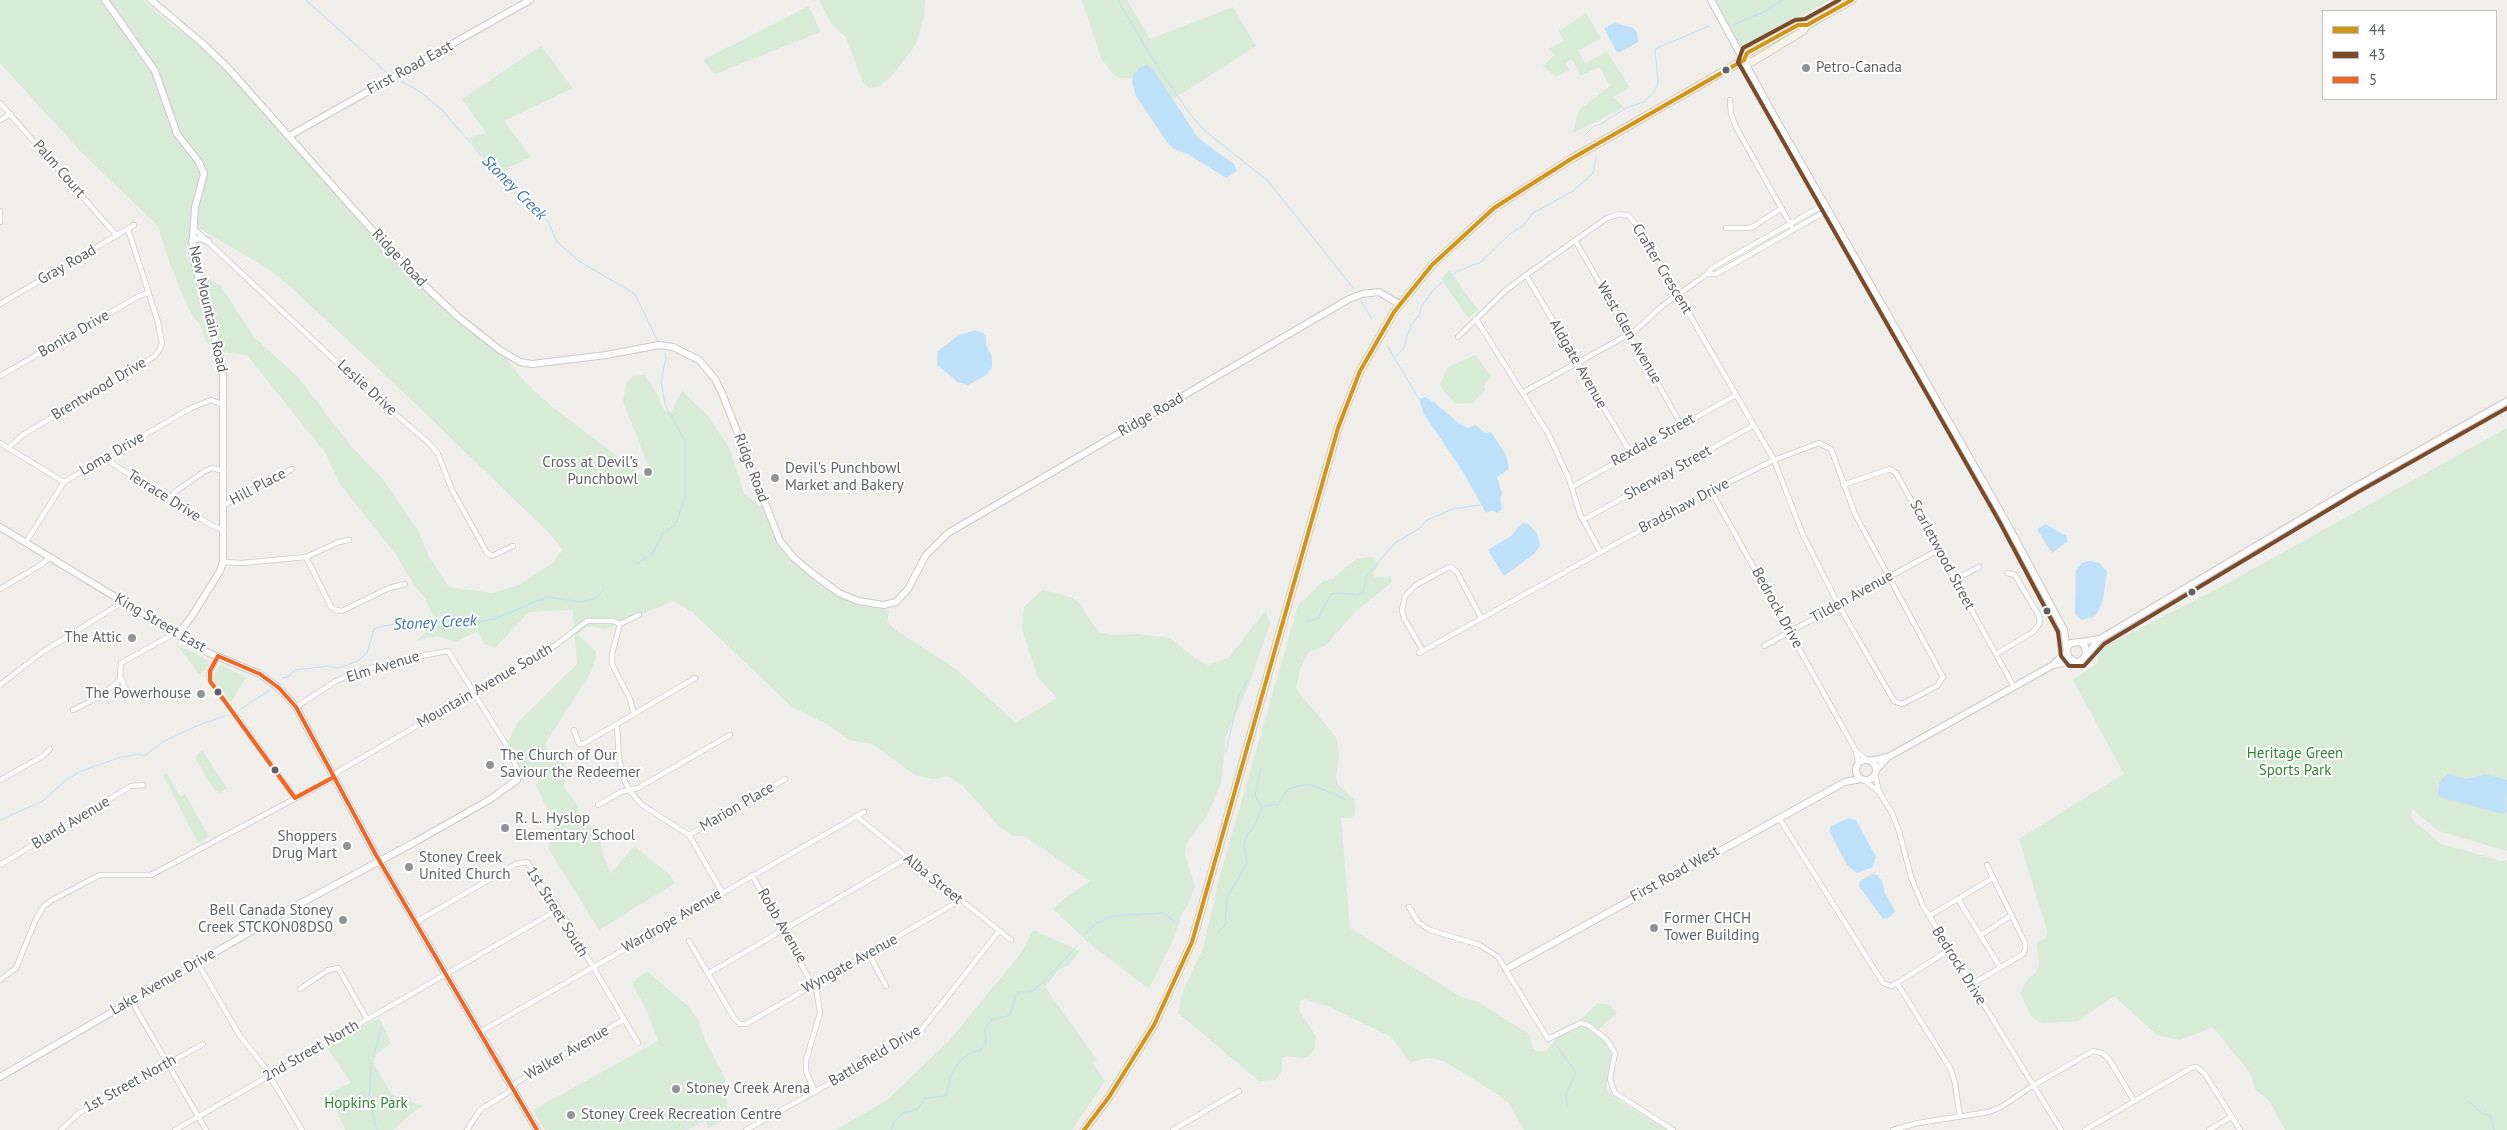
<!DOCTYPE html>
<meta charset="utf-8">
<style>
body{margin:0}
#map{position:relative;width:2507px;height:1130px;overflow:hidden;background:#efeeea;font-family:"PT Sans",sans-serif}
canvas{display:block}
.legend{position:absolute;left:2322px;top:10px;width:175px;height:90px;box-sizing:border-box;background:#fff;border:1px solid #bfc1c3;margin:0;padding:6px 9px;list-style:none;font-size:15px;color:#5f6368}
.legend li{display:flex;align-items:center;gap:10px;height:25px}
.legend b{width:25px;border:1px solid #bfc1c3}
</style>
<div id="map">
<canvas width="2507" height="1130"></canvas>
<ul class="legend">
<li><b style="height:6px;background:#d1951a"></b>44</li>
<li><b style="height:6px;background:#7a4b2a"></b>43</li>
<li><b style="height:6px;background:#f26522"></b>5</li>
</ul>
</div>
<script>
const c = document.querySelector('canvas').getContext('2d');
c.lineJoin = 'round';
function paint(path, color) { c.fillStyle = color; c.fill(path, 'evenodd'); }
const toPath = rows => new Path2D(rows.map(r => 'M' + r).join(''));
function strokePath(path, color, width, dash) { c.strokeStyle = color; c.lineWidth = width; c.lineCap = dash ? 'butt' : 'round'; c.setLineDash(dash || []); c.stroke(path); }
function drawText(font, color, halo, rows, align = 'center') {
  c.font = font + ' "PT Sans",sans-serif'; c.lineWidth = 4; c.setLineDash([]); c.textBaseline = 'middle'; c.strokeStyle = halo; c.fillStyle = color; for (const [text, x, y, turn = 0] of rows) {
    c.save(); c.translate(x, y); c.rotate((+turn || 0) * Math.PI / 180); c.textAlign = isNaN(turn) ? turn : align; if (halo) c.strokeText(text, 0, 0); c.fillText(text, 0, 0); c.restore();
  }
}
paint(toPath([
 [0,0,143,0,173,26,217,57,415,279,500,351,523,380,550,405,644,477,649,468,623,401,627,382,633,376,645,375,658,396,663,409,670,414,682,391,708,416,730,449,744,494,762,507,779,546,787,556,822,586,852,603,889,611,887,622,897,631,956,669,1016,723,1057,698,1038,678,1022,629,1024,607,1042,590,1071,597,1079,603,1098,632,1111,635,1137,634,1170,638,1196,659,1208,665,1229,658,1252,627,1266,611,1270,623,1249,685,1226,736,1221,784,1207,816,1186,843,1185,855,1195,887,1188,905,1182,913,1174,938,1149,989,1090,944,1053,909,1064,899,1090,881,1024,836,1013,836,1000,827,963,786,948,776,933,779,915,775,872,744,849,740,827,724,792,707,691,611,673,601,606,629,587,626,578,635,596,651,596,658,590,674,545,744,548,751,566,763,566,777,563,786,575,801,580,814,599,836,603,855,611,873,634,846,670,875,675,883,599,930,548,848,555,825,536,785,545,777,521,780,505,749,517,723,577,664,573,610,529,612,495,648,484,644,478,631,455,642,437,636,416,641,436,622,425,598,415,586,394,552,339,483,326,454,247,355,223,352,207,343,200,325,189,310,170,264,158,226,82,153,0,63],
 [200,229,267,268,292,288,420,408,551,535,563,550,551,564,519,585,492,593,449,587,429,557,419,532,382,478,351,446,297,376,254,337,220,285,210,280,186,257,186,249,194,232],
 [819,0,925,0,925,2,924,18,915,46,891,77,879,86,870,88,863,83,846,37,832,25],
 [1082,0,1127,0,1150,39,1233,7,1256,46,1173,99,1154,70,1140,67,1133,74,1133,78,1119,78,1113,74,1102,60],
 [1715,0,1830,0,1741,49],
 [809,6,820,32,715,74,703,60],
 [1586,13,1601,38,1578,51,1585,63,1607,52,1630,87,1613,97,1624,107,1573,133,1579,110,1610,86,1599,67,1581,76,1572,59,1566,63,1569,70,1556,77,1543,66,1554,55,1548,49,1564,41,1559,31],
 [541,46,573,88,504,121,531,157,497,173,468,138,486,133,462,99],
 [1449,270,1478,310,1468,318,1441,279],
 [1476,355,1491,377,1484,386,1485,390,1472,403,1456,404,1444,392,1440,384,1447,369,1452,365],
 [2507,428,2507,851,2439,831,2412,809,2411,818,2441,844,2502,861,2507,860,2507,1130,2285,1130,2270,1102,2255,1089,2251,1074,2213,1027,2180,1040,2157,1035,2114,996,2078,1021,2045,1023,2037,1021,2030,1015,2021,993,2025,982,2037,971,2039,963,2037,942,2046,938,2047,931,2019,839,2124,774,2073,680,2098,663,2097,650,2219,588],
 [1371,557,1379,564,1373,573,1375,578,1391,576,1392,582,1355,612,1325,646,1309,652,1300,668,1296,689,1336,737,1339,755,1336,778,1338,785,1354,799,1355,814,1352,818,1341,818,1350,928,1461,997,1478,1002,1529,1034,1533,1048,1537,1051,1546,1051,1554,1042,1561,1028,1581,1019,1598,1003,1610,1005,1617,1013,1599,1029,1612,1055,1607,1079,1607,1090,1619,1101,1668,1130,1524,1130,1508,1102,1478,1082,1444,1061,1428,1058,1410,1062,1391,1037,1332,1008,1305,999,1300,1001,1299,1011,1316,1036,1315,1048,1310,1055,1303,1058,1287,1056,1282,1058,1282,1071,1275,1080,1259,1081,1178,1013,1183,991,1203,948,1219,879,1298,605,1322,582,1332,579,1356,559],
 [176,644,209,661,206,669,199,674],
 [220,665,246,677,231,702,213,677],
 [202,750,227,788,219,794,208,781,195,757],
 [167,773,180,797,185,794,209,837,198,843,163,775],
 [1033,930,1080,951,1069,965,1059,969,1045,987,1097,1060,1093,1063,1105,1081,1072,1130,835,1130,886,1101,948,1042,1022,952],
 [647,971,689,1007,698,1019,705,1040,725,1078,728,1117,709,1128,706,1121,686,1130,545,1130,533,1110,658,1041,646,1009,633,986,633,982],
 [379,1018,391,1043,371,1059,392,1095,424,1106,417,1109,393,1130,345,1130,329,1093,351,1083,326,1046]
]), '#d8ebd6');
paint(toPath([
 [1615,23,1633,28,1637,32,1638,42,1620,52,1616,51,1604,28],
 [1147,65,1154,70,1198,138,1234,164,1237,171,1226,178,1188,154,1174,149,1167,142,1136,96,1132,83,1133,74,1140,67],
 [975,330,983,333,986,337,986,345,992,357,992,367,986,375,968,385,958,382,937,365,938,351,959,335],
 [1425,397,1435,403,1461,425,1468,428,1476,425,1485,433,1491,432,1506,455,1509,469,1497,477,1502,493,1500,499,1502,509,1497,513,1492,510,1486,513,1463,472,1424,414,1419,399],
 [1522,523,1529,524,1537,534,1540,546,1534,554,1504,576,1488,550,1511,536],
 [2046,524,2066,536,2068,541,2052,553,2037,529],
 [2090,561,2100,563,2107,572,2103,600,2097,613,2094,617,2082,620,2075,614,2076,570,2082,563],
 [2448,774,2467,779,2485,774,2507,780,2506,812,2503,814,2440,797,2438,792,2439,784,2442,779],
 [1849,818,1856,820,1876,857,1872,867,1857,873,1847,865,1829,831,1831,826],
 [1872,874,1877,875,1882,881,1885,893,1895,911,1890,917,1883,919,1881,916,1859,886,1860,881]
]), '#bfe0f9');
strokePath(toPath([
 [306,0,387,73],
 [1118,0,1147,50,1189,113,1204,130,1268,181,1354,289],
 [1733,25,1764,12,1782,0],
 [399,80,419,91,442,110,500,177,548,221,557,242,579,261,635,294,658,342],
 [1584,136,1594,126,1601,124,1626,108,1644,102,1654,92,1658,83,1655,49,1709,26],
 [1361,301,1372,319],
 [1388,347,1419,399],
 [1394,360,1404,347,1411,325,1420,314,1421,307,1434,289,1456,272,1481,262,1511,233,1523,226,1533,213,1573,191,1593,173,1596,158],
 [636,564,653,553,663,533,675,525,685,497,685,441,665,405,661,381,666,358,665,353],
 [1306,622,1318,618,1331,594,1339,593,1357,595,1363,593,1366,576,1395,543,1420,528,1427,520,1453,509,1480,505],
 [282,678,288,677,295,670,328,666,338,668,358,661,367,653,374,629,383,626,398,624,445,627,467,625,494,619,547,597,582,602,595,598,604,589],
 [239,710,270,690],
 [1226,752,1239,696,1247,680],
 [1262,807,1278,804,1288,789,1302,785,1313,785,1347,800],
 [0,820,43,801,67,779,84,770,121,757,140,754,144,756,164,741,199,725,228,715],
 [1218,932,1225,926,1227,898,1247,863,1244,847,1246,837,1253,828,1262,807,1255,796,1261,768],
 [1084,935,1097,923,1113,916,1163,913,1175,922],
 [1557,1046,1576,1073,1566,1094,1567,1107],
 [2468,1101,2482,1113,2491,1116,2494,1130],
 [377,1130,369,1099,371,1067,381,1028],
 [891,1130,893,1124,901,1114,917,1109,926,1098,946,1096,951,1075,959,1062,971,1052,979,1051,986,1043,985,1029,992,1020,1010,1015,1016,995,1020,992,1031,992,1039,986,1077,946]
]), '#bfe0f9', 1);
const street = toPath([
 [1730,100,1731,114,1736,127,1793,229],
 [0,103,117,236],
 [0,120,11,114],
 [0,211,0,222],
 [193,228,358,382,430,444,438,454,452,490,487,553,492,556,513,546],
 [1726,228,1751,228,1782,208],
 [1576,242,1681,424],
 [1707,274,1716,274,1828,210],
 [1526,275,1630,452],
 [0,304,134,225],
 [1476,319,1549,435,1569,479,1580,514,1600,551],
 [0,376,139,296,148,293],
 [1524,392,1635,331,1662,306,1707,274,1712,268,1825,204],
 [0,443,64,482],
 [8,448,24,434,124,375,155,356,160,349,162,343,158,322,128,229],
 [105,459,191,513,215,527,224,530],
 [1843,485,1890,469,1896,473,2014,687],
 [1572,487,1736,395],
 [1711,491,1856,751,1867,760],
 [168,499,176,491,205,471,212,468,224,471],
 [224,505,292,469],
 [1583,520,1754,425],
 [26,542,64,482,191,408,211,400,224,405],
 [306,557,339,542,349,540],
 [223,562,242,563,306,557,331,607,336,610,342,611,389,588,405,584],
 [1956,579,1979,567],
 [0,589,42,564,50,557],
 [620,624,612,654,612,664,630,699,634,714],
 [1764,646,1940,549],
 [1423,651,1404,618,1402,610,1405,596,1416,585,1449,567,1452,568,1457,572,1481,618],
 [1419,653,1711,491,1774,460,1819,443,1831,449,1855,514,1943,677,1937,686,1902,704,1894,701,1838,604,1803,535,1774,460,1641,231,1629,216,1620,214,1607,218,1526,275,1505,291,1458,337],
 [1996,654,2033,632,2040,623,2039,616,2015,575,2007,573],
 [218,656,210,671,209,677,223,699],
 [0,685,41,653,123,602],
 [129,695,120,677,121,663,175,633],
 [296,707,336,681,354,673,399,660,448,651,510,751,518,772,517,780],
 [73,710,99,697,119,681,120,677],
 [236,715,295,798],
 [617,726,619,759,625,782,630,791,642,805,689,835,722,892],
 [574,730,579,744,583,744,695,678],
 [1856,751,1858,763],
 [1875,773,1879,792,1892,813,1899,831,1911,877,1923,906,2061,1130],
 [0,780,43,756,50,749],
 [1864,780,1879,792],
 [598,805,621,792,638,788,730,735],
 [856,816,1011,940],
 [1779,818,1883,983,1891,986,1897,983,1949,950],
 [689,835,785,779],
 [0,865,131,786,143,785],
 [752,875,817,993,820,1013,806,1060,806,1071,815,1092],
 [1958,899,2000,967],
 [1409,907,1418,922,1430,930,1480,945,1498,957,1548,1039,1581,1023,1588,1025,1606,1039,1615,1053,1610,1079,1615,1093,1673,1130],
 [1929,916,1993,878],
 [416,922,516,864,527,862,559,909,638,1043],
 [1981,935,2012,915],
 [689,941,734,1018,740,1024,746,1024,959,901],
 [869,954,886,986],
 [197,962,240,1036,263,1065,302,1130],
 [709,973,907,858],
 [0,980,16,968,36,919,44,906,52,900,100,875,151,875,328,781,339,771,553,647,587,621,613,621,620,624,639,615],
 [1897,983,1950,1068,1955,1083,1960,1117],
 [1971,985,2023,954,2025,950,2025,943,1987,865],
 [300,989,328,970,338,968,367,1019],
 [131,1000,206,1130],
 [480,1032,864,812],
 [61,1130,79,1113,203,1044],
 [175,1130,559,909],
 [467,1130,480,1110,507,1093,517,1082,623,1020],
 [746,1130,918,1034,999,931],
 [1173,1130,1239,1091],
 [1893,1130,1918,1123,1989,1112,2001,1107,2034,1085,2093,1051,2102,1053,2109,1059,2134,1101],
 [2085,1130,2191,1068,2197,1067,2205,1074,2240,1130],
 [2209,1130,2231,1117]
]);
const secondary = toPath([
 [105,0,155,71,177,134,199,162,204,174,195,207,192,253,223,368,223,562,220,571,192,616,182,629,175,633],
 [151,0,202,43,228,68,405,267,458,317,500,350,520,362,532,364,606,355,659,345,673,347,699,360,715,379,722,393,780,541,794,558,813,574,839,593,858,601,884,605,896,602,908,589,926,555,948,533,1349,299,1362,294,1379,292,1399,304],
 [1711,0,1769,107,2004,518,2064,630,2068,657,2075,662,2081,661,2100,639],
 [289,136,530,0],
 [192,241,200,238,208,241],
 [0,527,183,638,209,653,260,674,279,688,296,707,376,855,537,1130],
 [2080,642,2100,639,2355,487,2507,401],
 [2067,648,2071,643,2080,642,2085,646,2086,655],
 [2053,665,2072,661],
 '1856 770a10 10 0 1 1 20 0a10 10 0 1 1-20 0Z',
 [1870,761,1888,757,2053,665,2067,651],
 [1876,770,1888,757],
 [1506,969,1845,782,1861,779],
 [0,1077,290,909,415,842,489,800,517,780]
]);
const primary = toPath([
 [1744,60,1747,53,1798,25,1807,25],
 [1084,1130,1109,1097,1154,1025,1192,942,1338,428,1360,371,1394,312,1432,265,1494,208,1571,159,1738,63,1744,60,1752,62,1803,31,1807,25,1852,0]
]);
strokePath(street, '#cbcccc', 6);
strokePath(secondary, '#cacacb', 8);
strokePath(primary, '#d7ceb8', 9);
strokePath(street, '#fdfcfc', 4.5);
strokePath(secondary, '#fdfcfc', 6);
strokePath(primary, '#f4f2e9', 7);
strokePath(toPath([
 [1084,1130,1109,1097,1154,1025,1192,942,1338,428,1360,371,1394,312,1432,265,1494,208,1571,159,1744,60,1747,53,1798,25,1807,25,1852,0]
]), '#d1951a', 4);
strokePath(toPath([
 [1839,0,1805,19,1795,20,1743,48,1738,62,1999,521,2058,632,2061,656,2069,666,2084,666,2104,644,2358,492,2507,408]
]), '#7a4b2a', 4);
strokePath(toPath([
 [218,656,260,674,279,688,296,707,334,777,295,798,210,681,210,671,218,656],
 [334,777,376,855,537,1130]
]), '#f26522', 4);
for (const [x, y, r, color] of [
 [1806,68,5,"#919496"],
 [1726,70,4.5,"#5f6368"],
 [648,472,5,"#919496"],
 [775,478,5,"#919496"],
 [2192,592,4.5,"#5f6368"],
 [2047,611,4.5,"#5f6368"],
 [132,638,5,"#919496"],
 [218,692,4.5,"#5f6368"],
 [201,694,5,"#919496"],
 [490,765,5,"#919496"],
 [275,770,4.5,"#5f6368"],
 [505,828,5,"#919496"],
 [347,846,5,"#919496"],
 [409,867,5,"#919496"],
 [343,920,5,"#919496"],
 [1654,928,5,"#919496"],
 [676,1089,5,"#919496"],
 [571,1115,5,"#919496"]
]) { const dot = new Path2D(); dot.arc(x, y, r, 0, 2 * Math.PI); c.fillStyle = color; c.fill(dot); strokePath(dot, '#fff', 2); }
drawText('15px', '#5f6368', '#fff', [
 ["First Road East",410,68,-29],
 ["Palm Court",59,169,49],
 ["Ridge Road",399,258,47],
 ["Gray Road",67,265,-30],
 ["Crafter Crescent",1662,269,59],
 ["New Mountain Road",208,309,77],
 ["West Glen Avenue",1629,333,60],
 ["Bonita Drive",74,334,-30],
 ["Aldgate Avenue",1578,364,60],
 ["Leslie Drive",367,388,42],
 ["Brentwood Drive",99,389,-31],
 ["Ridge Road",1151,415,-30],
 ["Rexdale Street",1653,440,-29],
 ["Loma Drive",112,454,-30],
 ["Ridge Road",751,468,69],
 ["Sherway Street",1668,473,-29],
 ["Hill Place",258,487,-28],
 ["Terrace Drive",164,496,32],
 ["Bradshaw Drive",1684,506,-28],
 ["Scarletwood Street",1942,555,62],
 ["Tilden Avenue",1852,597,-29],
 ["Bedrock Drive",1777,608,61],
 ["King Street East",160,623,30],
 ["Elm Avenue",383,667,-17],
 ["Mountain Avenue South",485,686,-30],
 ["Marion Place",737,807,-30],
 ["Bland Avenue",71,823,-31],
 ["First Road West",1675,874,-29],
 ["Alba Street",933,879,39],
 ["1st Street South",557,912,58],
 ["Wardrope Avenue",672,921,-30],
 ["Robb Avenue",782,926,60],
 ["Wyngate Avenue",850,964,-29],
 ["Bedrock Drive",1959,966,58],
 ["Lake Avenue Drive",163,982,-30],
 ["2nd Street North",311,1051,-30],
 ["Walker Avenue",567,1053,-30],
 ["Battlefield Drive",875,1056,-31],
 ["1st Street North",130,1084,-29]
]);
drawText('15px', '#5f6368', '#fff', [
 ["Petro-Canada",1816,68],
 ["Cross at Devil’s",638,463,"right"],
 ["Punchbowl",638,480,"right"],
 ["Devil's Punchbowl",785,469],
 ["Market and Bakery",785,486],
 ["The Attic",122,638,"right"],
 ["The Powerhouse",191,694,"right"],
 ["The Church of Our",500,756],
 ["Saviour the Redeemer",500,773],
 ["R. L. Hyslop",515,819],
 ["Elementary School",515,836],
 ["Shoppers",337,837,"right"],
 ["Drug Mart",337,854,"right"],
 ["Stoney Creek",419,858],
 ["United Church",419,875],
 ["Bell Canada Stoney",333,911,"right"],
 ["Creek STCKON08DS0",333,928,"right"],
 ["Former CHCH",1664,919],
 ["Tower Building",1664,936],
 ["Stoney Creek Arena",686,1089],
 ["Stoney Creek Recreation Centre",581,1115]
], 'left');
drawText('15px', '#348238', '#fff', [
 ["Heritage Green",2295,754],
 ["Sports Park",2295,771],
 ["Hopkins Park",366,1104]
]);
drawText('italic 16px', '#4174aa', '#fff', [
 ["Stoney Creek",514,188,45],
 ["Stoney Creek",435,623,-3]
]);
</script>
